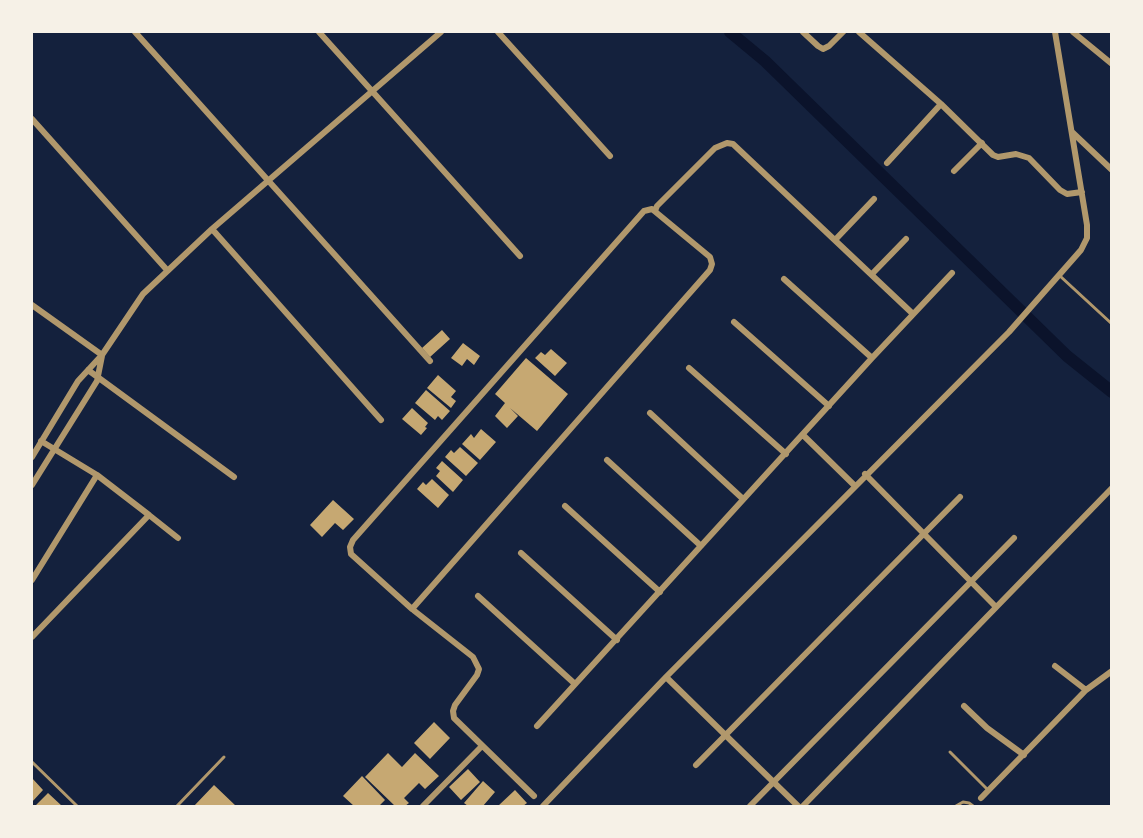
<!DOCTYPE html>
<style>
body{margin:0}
#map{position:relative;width:1143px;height:838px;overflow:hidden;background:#14213d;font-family:"Titillium Web",sans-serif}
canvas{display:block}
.frame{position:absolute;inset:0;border:33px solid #f6f1e7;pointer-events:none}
</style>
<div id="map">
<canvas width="1143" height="838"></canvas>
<div class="frame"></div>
</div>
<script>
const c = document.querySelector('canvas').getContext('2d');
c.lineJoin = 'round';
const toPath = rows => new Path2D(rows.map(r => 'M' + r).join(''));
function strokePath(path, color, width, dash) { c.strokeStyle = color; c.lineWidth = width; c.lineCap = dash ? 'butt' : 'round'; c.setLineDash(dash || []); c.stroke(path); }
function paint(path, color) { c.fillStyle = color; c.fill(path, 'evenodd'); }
strokePath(toPath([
 [730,32,765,61,1067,356,1112,392]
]), '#0b132b', 12);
paint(toPath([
 [442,330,450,339,430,357,422,348],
 [463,343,480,356,474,365,467,359,462,366,451,358],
 [551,349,567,363,555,376,535,358,541,352,545,355],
 [526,358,568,394,537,431,510,408,518,416,507,428,495,416,505,403,495,394],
 [438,375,456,391,451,397,456,401,451,408,427,388],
 [426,390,450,411,442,420,438,416,435,420,415,403],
 [412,408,428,423,425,427,427,428,421,435,402,419],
 [481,429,496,442,480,460,462,444,471,434,474,438],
 [460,447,478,463,466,476,445,457,451,450,454,453],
 [442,461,463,480,453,492,436,476,440,471,436,468],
 [432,479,449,495,438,508,417,489,423,482,426,485],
 [333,500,354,519,343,530,335,523,322,537,310,525],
 [434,722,450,738,430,759,414,743],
 [388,753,402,767,415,753,439,776,425,789,419,783,404,798,409,803,405,806,395,806,365,777],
 [468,769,480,782,461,800,449,787],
 [362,776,385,800,379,806,354,806,343,796],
 [32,778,43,790,32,802],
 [483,781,495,792,483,806,468,806,464,803],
 [214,785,236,806,194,806],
 [515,790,527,803,523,806,498,806],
 [48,793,62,806,35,806]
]), '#c6a872');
strokePath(toPath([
 [1060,276,1112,324],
 [950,752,989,791],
 [32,762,77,806],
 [177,806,224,757],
 [956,806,963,802,969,803,973,806]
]), '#b1986c', 3);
strokePath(toPath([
 [135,32,430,361],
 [319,32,520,256],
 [498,32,610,156],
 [803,32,818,46,823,49,829,46,843,32],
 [859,32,941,104,993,155,998,157,1016,154,1029,158,1060,190,1067,194,1082,192],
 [1073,32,1112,64],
 [32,119,167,270],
 [1072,132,1112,170],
 [887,163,941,104],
 [954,171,982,143],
 [655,211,657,206,715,148,727,143,733,144,913,314],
 [212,229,381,420],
 [835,240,874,199],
 [872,274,906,239],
 [784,279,872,358],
 [32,305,102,355],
 [734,322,829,406],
 [689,368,786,454],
 [88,370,234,477],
 [650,413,743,499],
 [803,435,855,486],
 [32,457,78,381,102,355,143,294,212,229,441,32],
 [607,460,701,546],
 [865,474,996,607],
 [32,485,97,381,102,356],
 [565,506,660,592],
 [149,515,178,538],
 [521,553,617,640],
 [32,580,97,475,41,441],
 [478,596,575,684],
 [412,609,710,270,712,264,710,257,652,209,644,211,353,540,350,547,351,554,412,609,473,657,479,669,477,675,455,705,453,711,454,718,534,796],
 [32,637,149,515,97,475],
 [1055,666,1086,690],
 [666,677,798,806],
 [964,706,987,728,1024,755],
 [537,726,872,358,952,273],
 [696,765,960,497],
 [981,798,1086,690,1112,671],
 [423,806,482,746],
 [543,806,666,677,1009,332,1081,250,1087,238,1087,225,1055,32],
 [750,806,1014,538],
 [803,806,1112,488]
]), '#b1986c', 6);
</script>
